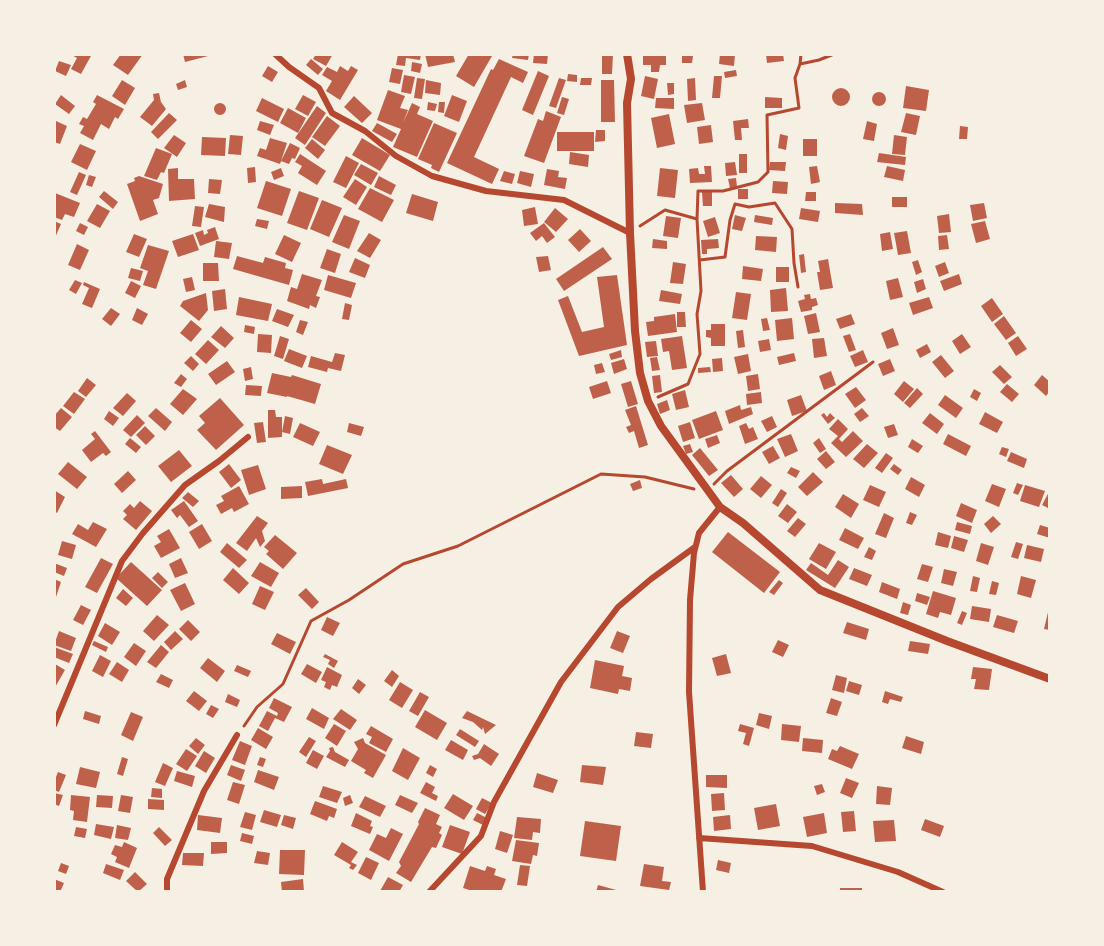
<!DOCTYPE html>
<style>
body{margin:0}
#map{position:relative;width:1104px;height:946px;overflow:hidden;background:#f6efe4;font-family:Inter,sans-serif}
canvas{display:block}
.frame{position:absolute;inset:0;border:56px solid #f6efe4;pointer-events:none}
</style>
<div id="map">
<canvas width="1104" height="946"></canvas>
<div class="frame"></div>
</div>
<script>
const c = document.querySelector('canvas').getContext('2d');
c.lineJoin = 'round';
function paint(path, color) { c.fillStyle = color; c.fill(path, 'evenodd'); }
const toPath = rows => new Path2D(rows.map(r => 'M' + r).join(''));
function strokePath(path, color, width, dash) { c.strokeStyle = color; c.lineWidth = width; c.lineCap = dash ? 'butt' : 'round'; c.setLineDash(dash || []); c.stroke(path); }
paint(toPath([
 [70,54,92,54,81,74,71,69,77,58],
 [121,54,143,54,128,75,113,65],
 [183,54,211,54,212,55,185,62],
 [316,54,333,54,326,66,313,59],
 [398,54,421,54,420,60,406,58,405,66,396,65],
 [425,54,453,54,455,62,428,67],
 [469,54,488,54,492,56,474,87,456,76],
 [513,54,529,54,528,60,512,58],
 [534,54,548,54,547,64,533,63],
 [602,54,613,54,612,74,602,74],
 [643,54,666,54,666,65,660,65,659,72,651,72,651,65,643,65],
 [720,54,735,54,734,66,719,64],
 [766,54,783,54,784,61,767,63],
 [682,56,693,56,692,63,682,63],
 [311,59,323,69,318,75,306,65],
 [499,59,528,72,523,83,511,77,474,157,499,169,492,184,447,163,491,69,493,70],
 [59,61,71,65,66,76,55,71],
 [412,62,422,64,420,73,411,71],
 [268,66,278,72,272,82,262,76],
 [340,66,348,71,351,66,358,70,340,100,326,91,332,81,322,75,327,67,337,72],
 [392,68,403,70,400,84,389,82],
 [736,70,737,76,725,78,724,72],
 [538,71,549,76,533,115,522,110],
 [568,74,577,75,577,82,567,81],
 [404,75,415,77,411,94,401,92],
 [645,76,658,79,654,99,641,96],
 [714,76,722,76,720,98,712,98],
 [417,78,425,79,422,99,414,98],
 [559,78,566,80,556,108,549,106],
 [581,78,592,78,591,85,580,85],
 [695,78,696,100,688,101,687,79],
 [122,80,135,88,125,105,112,96],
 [185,80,187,87,178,90,176,84],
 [426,80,441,83,440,95,425,93],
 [601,80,614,80,615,122,601,122],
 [667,83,674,83,674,94,668,95],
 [906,86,929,90,926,111,903,108],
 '832 97a9 9 0 1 1 18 0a9 9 0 1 1-18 0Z',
 [388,90,405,96,400,108,408,110,403,123,412,103,420,107,417,114,433,121,417,157,393,147,401,129,377,120],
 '872 99a7 7 0 1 1 14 0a7 7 0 1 1-14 0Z',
 [159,93,161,102,166,109,152,126,140,117,154,100,153,94],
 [61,95,75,106,69,114,55,104],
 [97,95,124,109,118,119,115,117,109,129,101,124,93,140,80,133,84,126,79,124,83,117,87,119,96,104,93,102],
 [303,95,316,102,308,116,295,109],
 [452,95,467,101,459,122,444,116],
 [354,96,372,113,362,123,344,107],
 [562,97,569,99,564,115,557,113],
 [765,97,782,98,782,108,765,108],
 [262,98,284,109,278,122,256,111],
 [656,98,674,98,674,109,655,108],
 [428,102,437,104,435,111,427,110],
 [439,102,445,102,444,113,438,112],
 '214 109a6 6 0 1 1 12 0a6 6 0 1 1-12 0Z',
 [702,103,705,120,687,123,684,105],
 [317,106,326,113,305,145,295,138],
 [288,108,306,118,298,133,280,123],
 [546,111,561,117,544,163,524,156,538,119,543,121],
 [169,113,177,120,158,139,151,132],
 [906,113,920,116,916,135,901,132],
 [669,114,675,144,657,148,651,118],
 [327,116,340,126,325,146,312,137],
 [748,119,749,128,741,128,742,140,735,140,733,121],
 [56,121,67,126,60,144,54,142,54,127],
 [260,121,274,125,270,135,257,130],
 [867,121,877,124,874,141,863,139],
 [377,123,397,134,392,142,372,131],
 [434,123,457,133,439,172,431,168,432,165,418,159],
 [711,125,713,142,699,144,697,127],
 [960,126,968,127,967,139,959,139],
 [596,130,605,130,605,141,595,142],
 [557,132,594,132,594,151,557,151],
 [780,134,788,136,786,150,778,148],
 [174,135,186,143,177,157,164,148],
 [230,135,243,136,241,155,228,154],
 [894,135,907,137,905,155,892,154],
 [202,137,226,138,225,156,201,155],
 [270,138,287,143,280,164,257,156,260,148,266,150],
 [362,138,390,155,380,171,352,155],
 [312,139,325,150,318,159,305,148],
 [803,139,817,139,817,156,803,156],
 [290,143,300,148,295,159,292,158,289,164,281,161],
 [80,144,96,151,87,170,71,162],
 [156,148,172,154,164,173,161,172,157,180,144,176],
 [570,152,589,155,588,167,569,164],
 [879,153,906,157,905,165,877,162],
 [300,154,326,171,317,185,298,173,302,166,295,162],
 [739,154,747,154,747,173,739,173],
 [346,156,359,163,346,188,333,182],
 [735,162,737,175,726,176,725,163],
 [770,162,786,162,785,171,769,170],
 [361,164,378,173,371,185,354,175],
 [704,166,711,166,712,182,690,183,689,169,698,168,699,174,705,174],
 [817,166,820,182,811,184,809,167],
 [887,166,905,170,903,181,884,177],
 [255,167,256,182,248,183,247,168],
 [178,168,178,179,194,179,195,199,169,201,168,169],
 [281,168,284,176,274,180,271,172],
 [660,168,678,170,675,198,657,196],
 [547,169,559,171,558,177,567,178,565,189,544,185],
 [504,171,515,174,512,184,500,181],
 [520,171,534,174,531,187,517,183],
 [79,172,86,175,77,195,70,192],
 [89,175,96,177,92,187,86,185],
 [139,176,163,184,159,198,153,200,158,214,140,221,127,184,135,181,134,178],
 [379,176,396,185,391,195,374,187],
 [736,178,737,187,730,188,728,179],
 [209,179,222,180,220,194,208,193],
 [355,179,367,187,356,205,343,197],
 [266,181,291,189,282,216,257,208],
 [773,181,788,182,787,194,772,193],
 [370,188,394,200,382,222,358,209],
 [738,189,748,189,748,199,738,199],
 [104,191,118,202,113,209,99,197],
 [299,191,319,198,307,230,287,223],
 [702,192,712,192,712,206,703,206],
 [806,192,816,192,816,201,805,201],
 [55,193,80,203,74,217,65,214,62,220,54,217],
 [412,194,438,202,433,221,406,213],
 [892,197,907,197,907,207,892,207],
 [322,200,342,208,329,237,310,229],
 [835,203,862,204,863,215,835,213],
 [984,203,987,218,973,221,970,205],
 [97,204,110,211,100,228,87,221],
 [209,204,225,207,224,222,205,217],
 [195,206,204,207,201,227,192,226],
 [535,207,538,224,524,226,522,210],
 [555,208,568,219,556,232,544,222],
 [801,208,820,211,818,222,799,219],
 [949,214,951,232,939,233,937,216],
 [344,215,360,221,349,249,332,242],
 [735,215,746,218,742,231,732,229],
 [755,215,773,218,772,225,754,222],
 [666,216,681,218,678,238,663,236],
 [715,217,720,233,708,237,703,221],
 [257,219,269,221,267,229,255,226],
 [54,221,61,224,54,240],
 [985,221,990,239,976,243,971,224],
 [80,223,88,227,84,235,76,231],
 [544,223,555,237,547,243,542,236,536,241,530,233],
 [215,227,219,239,200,246,195,233,203,230,204,235,208,233,207,230],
 [580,229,591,241,579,252,568,240],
 [907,231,911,253,898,255,894,233],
 [890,232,893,249,882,251,880,234],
 [369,233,381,240,370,258,357,251],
 [134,234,147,239,139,257,126,252],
 [193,234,199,250,178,257,172,241],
 [284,235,301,243,292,262,275,254],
 [947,235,949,249,939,250,938,236],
 [756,236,777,237,776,252,755,250],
 [653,239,667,241,667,249,652,248],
 [718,239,719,248,707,249,707,254,702,254,701,240],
 [216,241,232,243,229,259,214,257],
 [77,244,89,250,80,270,68,265],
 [148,245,169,251,156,289,143,285,148,271,140,268],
 [603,247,612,259,564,291,556,279],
 [327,249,341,254,335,273,320,268],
 [804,254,806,272,801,273,799,255],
 [237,256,263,263,265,257,286,263,285,268,293,270,289,285,233,269],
 [548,256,551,270,539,272,536,257],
 [355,258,370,265,365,278,349,272],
 [828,259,833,288,820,290,817,272,820,272,818,261],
 [918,260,922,272,916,275,912,262],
 [673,262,686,264,683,284,670,283],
 [945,262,949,273,939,277,935,266],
 [203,263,218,263,219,281,203,281],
 [743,266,763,269,761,281,742,279],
 [776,267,789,267,789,282,776,282],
 [131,268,143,271,140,281,128,278],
 [302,274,322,280,316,296,320,297,316,308,310,305,309,309,287,301,291,287,297,289],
 [959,274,962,284,944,291,940,281],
 [328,275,356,283,351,298,324,290],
 [617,275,627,345,579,356,558,300,568,296,582,332,604,327,597,277],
 [192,277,195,290,186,292,183,279],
 [898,278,903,297,890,300,886,281],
 [923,279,926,289,917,293,914,282],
 [75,280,82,283,76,294,69,290],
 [131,281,141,286,135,298,125,293],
 [84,282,100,289,92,308,82,304,89,288,83,285],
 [786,288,788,311,771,312,770,290],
 [225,289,227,309,214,311,212,291],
 [661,290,682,294,680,304,659,301],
 [736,292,751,294,747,320,732,318],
 [206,293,208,310,199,321,180,306,183,301],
 [810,294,811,299,816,298,818,305,812,307,812,310,801,312,798,301,805,299,804,295],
 [239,297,272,304,268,321,236,315],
 [929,297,933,308,913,315,909,303],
 [992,298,1003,314,992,322,981,306],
 [345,303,352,305,349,320,342,319],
 [111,308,120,314,111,326,102,319],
 [137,308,148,314,142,325,132,320],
 [277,309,294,315,288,327,272,321],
 [677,312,685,312,686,327,677,327],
 [816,313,820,332,808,334,804,316],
 [675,314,677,332,648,336,646,322,654,321,654,317],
 [851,314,855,324,840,329,836,319],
 [1004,316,1016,333,1006,340,994,324],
 [767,318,770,330,763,331,761,319],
 [792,318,794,339,777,341,775,320],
 [191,320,202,329,191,342,180,333],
 [300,320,308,322,303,335,296,332],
 [711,324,725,324,725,346,711,346,711,338,706,337,706,330,711,330],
 [245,325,255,327,254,334,244,332],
 [221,326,234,338,225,348,211,337],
 [893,328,899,345,887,349,881,333],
 [743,330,745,347,738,348,736,331],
 [258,334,272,335,271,353,257,352],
 [850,334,856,350,849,352,843,336],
 [962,334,971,347,960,354,952,341],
 [280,336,289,339,283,359,274,356],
 [682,336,687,368,672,370,669,351,663,352,661,339],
 [1018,336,1027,349,1016,356,1008,343],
 [824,338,827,356,814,358,812,339],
 [769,339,771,350,760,352,758,341],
 [208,340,219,350,206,364,195,354],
 [656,341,658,356,647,357,645,342],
 [927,344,931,352,920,358,916,350],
 [289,349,307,356,302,368,284,361],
 [621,350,622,357,611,360,609,354],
 [863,350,868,362,855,367,850,356],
 [335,353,345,355,341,371,328,368,327,372,308,367,311,356,332,362],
 [794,353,796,361,779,365,777,357],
 [748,354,751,371,738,374,734,357],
 [941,355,954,371,945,378,932,362],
 [191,356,199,364,193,371,184,363],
 [657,357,660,370,652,371,650,358],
 [722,358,723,371,713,372,712,359],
 [624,359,627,369,614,374,611,363],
 [890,359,895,371,883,376,878,364],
 [227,361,235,372,216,385,208,374],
 [602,363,605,372,596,374,594,365],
 [1000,365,1012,377,1004,384,992,372],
 [251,367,253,379,245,381,243,369],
 [710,367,711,372,698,373,698,368],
 [831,371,836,385,824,390,819,376],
 [272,373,291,377,292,375,321,384,315,404,287,396,287,397,267,393],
 [181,374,187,379,181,387,174,383],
 [758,374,760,389,748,391,746,376],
 [660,375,662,392,654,393,652,376],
 [1042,375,1050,382,1050,391,1046,396,1034,385],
 [87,378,96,385,86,397,78,391],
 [607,381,611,393,593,399,589,387],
 [631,381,638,404,628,407,621,384],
 [904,381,914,389,903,402,894,394],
 [1007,384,1019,394,1012,402,1000,392],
 [246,385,262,386,261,396,245,395],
 [856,387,866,400,855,408,845,394],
 [917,388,923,394,910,408,904,403],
 [183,389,197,399,183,415,170,404],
 [974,389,981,393,977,401,970,397],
 [685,390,689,407,676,410,672,394],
 [74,392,85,399,74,414,63,406],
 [761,392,762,403,747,405,746,394],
 [127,393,136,401,123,416,113,408],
 [801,395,807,411,792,416,787,400],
 [945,395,963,408,956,418,938,405],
 [220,398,244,425,216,450,197,430,205,423,199,416],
 [667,400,670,410,660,414,657,404],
 [740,405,741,410,751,407,753,414,729,424,725,411],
 [636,406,648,445,639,448,634,431,629,433,626,427,631,425,625,410],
 [61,408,72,417,60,431,54,427,54,416],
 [156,408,172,422,165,431,148,416],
 [862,408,869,416,860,422,854,414],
 [268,410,275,410,276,417,282,417,282,437,268,438],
 [109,411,119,418,113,426,104,419],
 [716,411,723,430,699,439,692,420],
 [985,412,1003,422,997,433,979,424],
 [824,413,827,417,830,413,835,418,828,424,821,415],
 [930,413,944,424,937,434,922,423],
 [137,415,145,423,131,437,123,430],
 [285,416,293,418,290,434,282,432],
 [772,416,777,427,767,432,761,421],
 [838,419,848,429,839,439,842,442,853,431,863,441,846,457,831,443,838,436,829,429],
 [263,422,266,442,257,443,254,423],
 [690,422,695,438,683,442,678,426],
 [300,423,320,432,313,446,293,437],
 [349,423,364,427,361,436,347,432],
 [746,423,749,429,753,427,758,439,745,444,739,426],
 [894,424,898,435,888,438,884,427],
 [145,426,155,436,146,445,136,435],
 [95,431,111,452,106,456,103,453,91,462,82,450,95,439,91,434],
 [791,434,798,451,785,457,777,439],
 [948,434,971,446,966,456,943,444],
 [717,435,720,443,708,448,705,439],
 [130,438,141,447,136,453,125,444],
 [819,438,826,449,820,453,813,443],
 [912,439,923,446,918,453,908,447],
 [690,444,693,452,686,454,683,446],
 [867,444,878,453,864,468,853,459],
 [327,445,352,455,343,474,319,464],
 [773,446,780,458,769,464,762,452],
 [1002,447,1009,449,1006,457,999,454],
 [700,448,718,470,709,476,692,455],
 [179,450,192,466,171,482,158,466],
 [826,451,835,462,826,469,817,459],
 [1011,452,1027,459,1024,468,1007,461],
 [886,453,893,458,882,473,875,468],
 [68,462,87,477,77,489,58,474],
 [229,464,241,480,231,488,219,472],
 [894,464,902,470,898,475,890,469],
 [258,465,266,489,249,495,241,470],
 [791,467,800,471,796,478,787,473],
 [128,471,136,480,122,493,114,484],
 [813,472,823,482,807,496,798,487],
 [731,475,743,489,734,497,721,483],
 [761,476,772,485,761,498,750,489],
 [911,477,925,485,919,497,905,489],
 [322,479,323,484,346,479,348,488,308,496,305,482],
 [640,480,642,488,633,491,630,484],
 [1017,483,1023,485,1018,495,1013,493],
 [992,484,1006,489,999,507,985,501],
 [870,485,886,492,879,507,863,500],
 [1025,485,1045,491,1039,507,1020,501],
 [239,486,249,504,234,512,232,508,221,514,216,505,224,501,221,496],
 [302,486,302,498,281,499,281,487],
 [781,489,787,493,778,507,772,503],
 [54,490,65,497,57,513,54,511],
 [1050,490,1050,509,1042,505],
 [188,492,199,501,193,507,182,498],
 [843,494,859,504,851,518,835,507],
 [140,501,152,511,136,530,123,519,127,515,123,511,130,504,134,508],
 [184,501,198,521,189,527,180,515,177,518,171,510],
 [961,503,977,510,972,523,956,516],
 [787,504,797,512,788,523,778,516],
 [910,512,917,515,912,525,906,523],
 [884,513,894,518,886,538,875,534],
 [257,516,268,523,262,531,265,541,260,547,256,538,247,551,236,543],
 [993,516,1001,524,991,533,984,524],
 [798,518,806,524,795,537,787,531],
 [93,522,107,529,96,547,72,534,78,524,88,530],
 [957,522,972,526,970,534,955,530],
 [202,524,212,541,199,549,189,532],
 [1040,525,1050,528,1050,538,1037,534],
 [845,528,864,538,858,549,839,540],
 [169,529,180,548,161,558,154,546,161,542,157,536],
 [728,532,780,572,764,593,712,552],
 [938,532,951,536,948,548,935,545],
 [275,535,297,553,283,569,266,554,269,551,264,547],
 [954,536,968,540,964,552,951,548],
 [62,541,76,545,72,559,58,555],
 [1016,542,1023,544,1018,559,1011,557],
 [227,543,247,560,239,568,220,552],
 [819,543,836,552,826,569,809,559],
 [981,543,994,547,988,565,976,561],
 [1027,545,1044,549,1041,562,1024,558],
 [869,547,876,551,872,560,864,557],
 [101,558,113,564,97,593,85,587],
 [181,558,188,573,175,578,169,564],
 [838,560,849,567,835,588,806,570,811,563,828,575],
 [131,562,162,590,147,606,116,578],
 [260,562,279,573,271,587,251,576],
 [54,563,67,568,64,576,54,572],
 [922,564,933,567,928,582,917,579],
 [233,568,249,583,239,594,223,580],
 [854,568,872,575,867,586,849,579],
 [944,569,957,572,953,586,941,583],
 [158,572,168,582,162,588,152,578],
 [973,576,980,578,977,592,970,591],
 [1021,576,1036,580,1031,598,1017,594],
 [54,579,61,582,55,600,54,600],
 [779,580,783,583,774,595,769,592],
 [992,581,999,583,996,595,989,594],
 [882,582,900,589,897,599,879,592],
 [185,583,195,604,181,611,170,590],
 [260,586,274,592,265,610,252,604],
 [306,588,319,602,312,609,298,595],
 [123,589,133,598,126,606,116,598],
 [933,591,956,598,951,615,940,612,938,618,926,614],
 [917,593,930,597,927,605,915,601],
 [903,602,911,605,908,615,900,613],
 [81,605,91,610,83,625,73,620],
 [972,606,991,609,989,622,970,619],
 [1049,608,1050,608,1050,630,1044,629],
 [962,611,967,613,962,625,957,623],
 [157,615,169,625,154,641,143,631],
 [997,615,1018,621,1014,633,993,627],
 [327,617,340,623,333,636,321,630],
 [188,620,200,632,191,641,179,629],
 [847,622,869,629,866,640,843,633],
 [105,623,120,632,112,645,98,636],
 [59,631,76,638,71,651,54,645],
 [175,631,183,639,171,650,164,642],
 [617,631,630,636,623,653,610,648],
 [277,633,296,642,290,654,271,644],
 [778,640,789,645,783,657,772,652],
 [94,641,108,647,106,652,92,645],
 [910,641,930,644,928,654,908,651],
 [134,643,146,651,136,666,124,657],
 [161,645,169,652,156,668,147,662],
 [54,647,73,654,69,663,54,657],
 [325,654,338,661,334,668,328,664,330,660,323,657],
 [726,654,731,673,717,676,712,658],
 [100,655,111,661,103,677,92,671],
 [208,658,225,671,217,682,200,668],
 [595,660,624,666,622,676,632,678,630,691,619,689,618,694,590,688],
 [117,662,129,670,122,682,109,674],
 [55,664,65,670,54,689,54,666],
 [307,664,322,672,316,683,301,674],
 [237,665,251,671,248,677,234,671],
 [327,667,342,675,337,687,332,685,330,690,324,687,326,682,321,680],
 [973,667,992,669,989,690,974,689,976,679,971,679],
 [392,670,399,676,392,687,384,681],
 [161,674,173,680,169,688,156,682],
 [836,675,847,678,844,693,832,690],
 [358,679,366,685,359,694,352,688],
 [849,681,862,685,859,695,846,691],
 [400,682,413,690,402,708,389,700],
 [194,691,207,701,199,711,186,701],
 [885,691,903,697,901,702,890,699,888,704,882,702],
 [420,692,429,697,418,716,409,711],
 [228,694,240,700,237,707,225,702],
 [274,698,292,707,284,722,275,718,268,731,259,726,267,711,277,716,278,713,269,708],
 [831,698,842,702,837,716,826,713],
 [211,705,219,709,213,718,206,714],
 [312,708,329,718,324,729,306,719],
 [341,709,357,720,350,730,333,719],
 [425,710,447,723,437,740,415,727],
 [85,711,101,716,99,724,83,719],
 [467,711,496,725,485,734,483,727,482,730,473,722,462,718],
 [131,712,143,717,133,741,121,735],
 [759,713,772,716,769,729,756,725],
 [334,724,346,731,337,746,325,738],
 [740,724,754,728,749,746,743,744,746,733,738,731],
 [782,724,801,726,799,742,781,740],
 [371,726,393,739,386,752,369,743,372,737,366,734],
 [258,728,273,737,266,749,251,740],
 [460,729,479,741,475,747,456,735],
 [636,732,653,734,651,748,634,746],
 [906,736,924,742,921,754,902,748],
 [309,737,316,741,306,757,299,752],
 [196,738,205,745,198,754,189,746],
 [363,738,365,743,386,755,373,778,364,773,366,770,351,761,358,749,354,742],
 [803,738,823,740,822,753,802,751],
 [451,740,468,750,463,760,445,750],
 [240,741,252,746,245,765,232,760],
 [484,744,499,754,491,766,480,758,474,760,472,756,478,754],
 [840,746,859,754,852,769,828,759,832,749,837,751],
 [333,747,335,752,349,760,345,767,326,757,330,751,329,748],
 [403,748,420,758,408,780,392,771],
 [186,749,197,756,187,771,176,764],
 [313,750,324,756,317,769,306,763],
 [204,751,215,758,206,773,195,766],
 [122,757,128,759,123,776,117,774],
 [260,757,266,759,263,767,257,765],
 [163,763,173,768,165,786,155,782],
 [231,765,245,770,241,781,227,775],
 [430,765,437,769,433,777,426,773],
 [582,765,606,767,603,785,580,782],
 [80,767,100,772,96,788,76,784],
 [258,770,279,777,274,790,254,782],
 [177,771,195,776,192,787,174,781],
 [58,772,66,775,59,792,54,790,54,782],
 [537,773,558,780,553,793,533,787],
 [706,775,727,775,727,788,706,787],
 [846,778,859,783,852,798,840,793],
 [233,782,245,785,239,804,227,800],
 [426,782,435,787,432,793,438,796,436,801,420,793],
 [822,784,825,792,817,795,814,786],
 [323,786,342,792,337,803,319,797],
 [877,786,892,788,890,805,876,804],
 [152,788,162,789,162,798,151,797],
 [54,793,63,795,59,806,54,804],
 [724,793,725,810,712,811,711,794],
 [453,794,473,806,464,820,444,808],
 [71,795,90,797,87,822,73,820,74,811,70,810],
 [97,795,113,796,112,808,96,807],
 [121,795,133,797,130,813,118,811],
 [350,795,353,803,345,806,343,798],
 [400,795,418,803,412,813,395,805],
 [365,796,386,806,380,817,359,807],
 [482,798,492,803,485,814,476,809],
 [148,799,164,800,164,810,148,809],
 [315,801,337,809,334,818,329,816,327,821,310,814],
 [776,804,780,826,758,830,754,808],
 [425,808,440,815,436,824,442,827,439,833,442,835,436,848,432,847,411,882,396,873,401,866,399,862,419,824,418,822],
 [264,810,281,815,277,827,260,822],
 [854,811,856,831,843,832,841,812],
 [245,812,256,815,252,830,240,827],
 [356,813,372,821,370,826,373,827,370,834,351,826],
 [477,813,487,818,483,825,473,820],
 [824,813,827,833,807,837,803,817],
 [198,815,222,818,220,833,197,830],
 [284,815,296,818,293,829,281,825],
 [730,815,731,829,714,831,713,817],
 [517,817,541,819,540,833,533,832,532,840,514,838],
 [925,819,944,826,940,837,921,830],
 [894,820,896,841,875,842,873,821],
 [585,821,621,826,616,861,580,856],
 [96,824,114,827,111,839,94,835],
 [117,825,131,828,128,840,115,838],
 [450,825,470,832,462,854,442,847],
 [76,827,87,829,85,838,74,836],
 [159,827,172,840,165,846,153,833],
 [391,828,403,834,389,861,369,850,377,834,386,838],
 [500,831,513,835,507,853,495,849],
 [242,833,254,836,252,844,240,841],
 [516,840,539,843,537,856,533,855,531,864,512,861],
 [124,842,137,848,129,868,115,862,117,857,111,854,115,845,122,847],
 [211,842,227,842,227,853,211,854],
 [342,842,358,852,351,862,357,865,353,870,349,868,351,865,334,855],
 [280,850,305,850,304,875,279,874],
 [257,851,270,853,268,865,254,863],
 [183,853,204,853,203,866,182,865],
 [366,857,379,863,371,880,358,873],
 [718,860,731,863,729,873,716,870],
 [61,863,69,866,66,874,58,871],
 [106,864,124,870,120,880,103,873],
 [644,864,664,867,662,881,671,882,669,890,640,886],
 [520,865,530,866,527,886,517,885],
 [470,866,485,871,487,866,496,869,494,875,506,879,501,892,476,892,463,888],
 [135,872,147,884,138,892,126,881],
 [388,877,403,885,399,892,380,891],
 [54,879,64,883,60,892,54,892],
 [303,879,304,891,282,892,281,882],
 [598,885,620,891,619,892,596,892],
 [840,888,862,888,862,892,840,892]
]), '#bf614a');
strokePath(toPath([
 [800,64,801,54],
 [640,226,665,210,697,219,698,191,723,191,758,182,768,172,767,115,799,108,795,78,800,64,819,60,834,54],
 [700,260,725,257,730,220,735,204,749,207,775,203,792,229,794,263,798,287],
 [658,397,688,384,700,354,697,314,701,291,697,219],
 [714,484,727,471,873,362],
 [244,726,257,707,283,684,311,621,349,600,403,564,458,546,601,474,645,477,694,489]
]), '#b5482f', 3);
strokePath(toPath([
 [275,54,289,67,319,88,332,113,365,131,396,156,432,176,486,191,564,200,630,233],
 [54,725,122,561,143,533,185,485,219,461,248,437],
 [699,838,812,846,898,872,943,892],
 [167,892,167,879,204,791,237,735],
 [429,892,481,836,494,802,561,682,618,607,651,579,695,547],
 [703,892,689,692,690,600,694,553,699,533,720,507]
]), '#b5482f', 6);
strokePath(toPath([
 [627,54,631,79,627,103,630,233,635,331,640,373,648,401,661,426,720,507,743,523,820,590,947,641,1050,679]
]), '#b5482f', 8);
</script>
